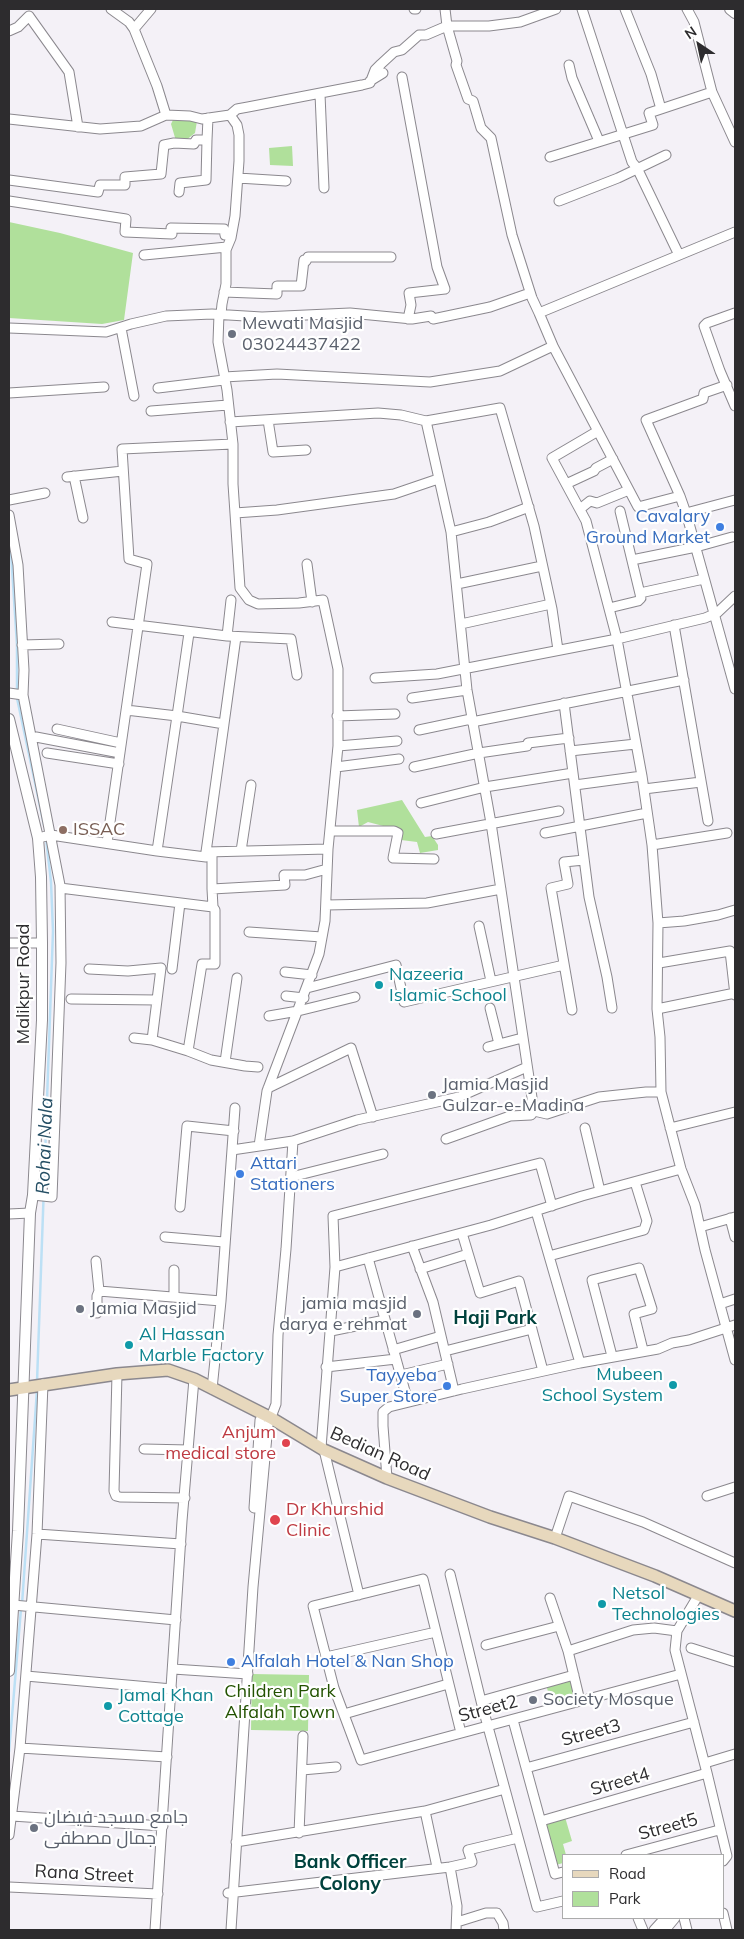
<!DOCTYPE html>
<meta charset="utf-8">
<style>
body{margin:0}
#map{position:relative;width:744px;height:1939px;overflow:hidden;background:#f4f1f7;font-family:Mulish,sans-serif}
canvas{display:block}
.frame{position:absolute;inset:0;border:10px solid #2d2c2e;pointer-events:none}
.legend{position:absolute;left:562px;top:1854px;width:162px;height:65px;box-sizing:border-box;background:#fff;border:1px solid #ababab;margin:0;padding:6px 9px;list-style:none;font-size:15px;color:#2d2c2e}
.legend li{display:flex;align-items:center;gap:10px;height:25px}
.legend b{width:25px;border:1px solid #ababab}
.north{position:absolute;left:674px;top:20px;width:50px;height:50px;-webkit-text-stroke:4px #fff;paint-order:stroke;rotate:326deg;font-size:14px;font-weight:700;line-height:20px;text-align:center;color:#2d2c2e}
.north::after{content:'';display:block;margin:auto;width:18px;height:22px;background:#2d2c2e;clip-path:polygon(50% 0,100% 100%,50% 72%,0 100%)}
</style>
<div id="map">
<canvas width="744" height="1939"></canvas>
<div class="frame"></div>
<ul class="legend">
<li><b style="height:6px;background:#e7d8bd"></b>Road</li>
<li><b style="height:14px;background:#b0e09b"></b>Park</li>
</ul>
<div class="north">N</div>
</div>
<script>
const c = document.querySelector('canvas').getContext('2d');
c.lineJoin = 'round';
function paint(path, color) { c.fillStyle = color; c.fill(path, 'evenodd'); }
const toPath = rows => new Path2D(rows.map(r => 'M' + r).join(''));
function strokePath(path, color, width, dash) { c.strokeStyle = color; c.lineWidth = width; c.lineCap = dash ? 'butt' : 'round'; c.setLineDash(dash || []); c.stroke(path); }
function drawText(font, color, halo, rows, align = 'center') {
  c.font = font + ' Mulish,Cairo,sans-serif'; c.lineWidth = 4.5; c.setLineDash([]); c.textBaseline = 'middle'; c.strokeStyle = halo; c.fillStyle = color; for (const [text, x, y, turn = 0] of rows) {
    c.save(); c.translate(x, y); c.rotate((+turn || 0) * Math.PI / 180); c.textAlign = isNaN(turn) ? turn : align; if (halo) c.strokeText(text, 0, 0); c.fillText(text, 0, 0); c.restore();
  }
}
paint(toPath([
 [173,120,197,121,195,133,185,141,176,141,171,124],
 [292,146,293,166,270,165,269,148],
 [9,222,60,233,133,253,124,320,102,324,9,318],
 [402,800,425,837,432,836,438,845,438,850,420,853,417,842,401,840,401,832,393,826,387,827,368,822,359,827,357,810],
 [252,1674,309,1675,308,1731,251,1730],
 [571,1678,576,1700,553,1707,546,1685],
 [565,1817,572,1841,563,1844,566,1855,563,1855,563,1863,556,1865,544,1823]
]), '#b0e09b');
strokePath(toPath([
 [9,542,11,553,17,645,17,698,44,825],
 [37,1382,53,931,51,882,46,838],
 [22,1604,37,1390],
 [9,1752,21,1609]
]), '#bce0f5', 2.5);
const minor = toPath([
 [414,9,416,9],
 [445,9,447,26,457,61,456,65,468,99,473,101,481,128,491,138,512,235,532,298,539,313,735,232],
 [582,9,632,162,637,168,679,255],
 [625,9,651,74,661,109],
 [687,9,694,22,712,92,735,142],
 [134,29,151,9],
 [9,31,18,27,29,16,69,72,78,127],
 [569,65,572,78,599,141],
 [402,77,437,267,445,289,409,293,411,305,408,319],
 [370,81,383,73],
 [320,94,324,188],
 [166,115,190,116,202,119,230,115,237,109,248,107,362,85,370,83,375,70,381,64,394,52,402,50,419,35,426,35,447,26,489,26,520,22,556,9],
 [9,119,100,129,141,126,166,115,157,86,134,29,129,22,111,9],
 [550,157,653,125,649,113,712,92],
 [238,178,286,181],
 [9,180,98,192,100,185,125,185,125,177,161,174,164,145,174,143,194,144,196,140,207,140,208,118],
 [179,192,180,183,206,180,207,140],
 [9,201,126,219,125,232,172,234,171,228,224,229,225,235,231,235],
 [559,201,618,178,666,155],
 [144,255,227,247],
 [224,292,277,294,277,286,301,286,304,260,306,261,308,257,391,257],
 [735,313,707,323,704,326,720,371,735,406],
 [219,314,218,342,227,390,233,444,233,484,240,588,249,600,258,604,299,603,323,600,338,669,338,746,328,849,325,921,319,954,267,1091,259,1146],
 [221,314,222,304,226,284,226,250,231,238,235,216,239,161,239,135,237,125,230,115],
 [9,328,106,332,131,324,166,316,212,314,262,317,350,313,412,319,431,316,433,319,490,307,530,293],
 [121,328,134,396],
 [553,346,638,507,680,496,687,516,735,689],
 [224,377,277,374,430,382,500,371,553,346,539,313],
 [158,388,224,380],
 [9,393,104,387],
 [151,411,228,405],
 [268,420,273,452,306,450],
 [426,421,451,532,467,690,491,823,534,1111],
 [230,422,378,413,401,415,426,421,500,408,534,526,552,609,558,650],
 [598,431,552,458,586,521,617,639,642,776,652,845,658,923,657,1009,660,1037,661,1092,681,1169,695,1205,705,1250,735,1360],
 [74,476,83,518],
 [67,477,123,471],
 [566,484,594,471,596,468,613,459],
 [680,496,646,420,703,399,704,393,727,385],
 [9,500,45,493],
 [580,509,590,501,597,503,629,490],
 [235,513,277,510,394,494,438,479],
 [686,513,735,500],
 [9,515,18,565,24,670,23,695,60,885,61,963,52,1197,33,1195],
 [451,532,489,522,529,507],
 [632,560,696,547,732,537],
 [307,564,312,602],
 [457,584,542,566],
 [640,593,704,579],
 [609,608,638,601,641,598,620,511],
 [112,622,227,636,291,639,297,675],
 [461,624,551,604],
 [674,625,708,821],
 [227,636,231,600],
 [236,637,224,724,177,716,157,851,206,857,206,852,328,849],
 [22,645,59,644],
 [375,678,437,674,617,639,705,618,717,613,735,596],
 [9,693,23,695],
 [412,698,467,690],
 [564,703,589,897,607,977,612,1008],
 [126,710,177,716,189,633],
 [337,716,395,714],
 [472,722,684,680],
 [57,729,121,743],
 [419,730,471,719],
 [36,737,120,753],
 [338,746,397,741],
 [570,751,636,744],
 [47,753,119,764],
 [336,767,399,759],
 [414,767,479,753,527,746,528,743,569,738],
 [575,785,642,776],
 [644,789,701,782],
 [421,803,485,787,573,773],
 [331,831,394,831,398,833,393,858,434,859],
 [545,833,647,813],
 [436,834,559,811],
 [38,838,51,835,157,851],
 [107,843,147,564,129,559,122,449,233,444],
 [652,845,727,833],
 [241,851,251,785],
 [206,852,224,724],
 [212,852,212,889,285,885,284,875,305,875,327,869],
 [60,888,213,907],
 [212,889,213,907,215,910,215,964,202,964,188,1051,211,1060,245,1066,258,1067],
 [326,905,427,903,501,889],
 [658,923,684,921,718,915,735,910],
 [479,926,491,981],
 [249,932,322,937],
 [9,943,42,943],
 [659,963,730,951,735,995],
 [89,969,128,971,161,968,157,1000],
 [172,969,180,903],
 [285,972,312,975],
 [307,988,396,965,404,1002,564,965],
 [286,996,304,998],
 [71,999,157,1000,152,1040],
 [490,1008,499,1044],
 [657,1009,735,993],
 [572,1010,551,888,568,884,564,862,584,860],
 [269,1016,298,1011,355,997],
 [134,1038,152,1040,188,1051],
 [488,1047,522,1038],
 [225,1062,237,978],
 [268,1088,351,1048,373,1117],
 [585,1128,600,1191],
 [670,1128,735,1112],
 [446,1139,510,1116,531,1115,534,1111,547,1114,599,1097,646,1092,661,1092],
 [232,1150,293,1141,357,1120,459,1097,527,1067],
 [291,1177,383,1154],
 [180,1207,187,1126,234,1131],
 [536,1211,580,1363],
 [9,1214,30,1213],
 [730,1218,735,1237],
 [700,1227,735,1217],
 [462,1233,480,1293,519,1281,543,1371],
 [165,1237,224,1242],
 [412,1246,433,1302,454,1391],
 [549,1256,644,1230,647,1221,635,1182],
 [368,1258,408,1402],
 [96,1261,99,1291,221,1301],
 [335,1267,491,1225,582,1196,681,1169],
 [420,1269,468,1254],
 [174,1297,174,1270],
 [720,1304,735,1299],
 [97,1313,97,1296,99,1291],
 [331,1331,385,1320],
 [393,1350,441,1336],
 [445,1351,532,1329],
 [612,1356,592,1280,639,1268,652,1309,634,1314,643,1350],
 [326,1367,396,1359],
 [117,1374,114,1491,116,1496,120,1497,185,1498],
 [401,1375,448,1364],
 [212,1389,221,1301,235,1108],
 [321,1448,335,1267,333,1216,540,1163,552,1206],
 [144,1449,189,1450],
 [324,1450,359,1595],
 [387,1478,383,1426,383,1412,389,1407,462,1389,580,1363,658,1349,672,1343,689,1340,735,1325],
 [707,1496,735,1487],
 [254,1508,260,1420,263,1415],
 [37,1534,181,1544],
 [555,1538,569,1496,643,1522,735,1563],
 [450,1574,481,1701,537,1907,563,1901],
 [698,1596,677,1631,675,1650,707,1773,727,1856,723,1861],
 [550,1598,568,1651,580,1701],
 [13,1605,176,1620],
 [486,1645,559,1626],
 [691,1648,735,1662],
 [568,1651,633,1630,654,1628,677,1631],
 [326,1657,436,1632],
 [173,1669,248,1674],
 [26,1676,172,1689],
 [481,1701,574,1675],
 [344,1714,448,1684],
 [513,1720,555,1874,563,1872],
 [461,1733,423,1579,313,1606,334,1688,361,1760,681,1674],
 [20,1748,167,1757],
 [705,1763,735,1754],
 [526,1768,694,1722],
 [302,1770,336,1767],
 [425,1811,437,1867],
 [12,1816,163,1826],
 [541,1821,707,1773],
 [299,1833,303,1736],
 [9,1835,20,1748,37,1534,43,1384],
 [236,1842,425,1811,505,1789],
 [626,1855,719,1830],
 [450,1867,457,1906,456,1930],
 [9,1887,158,1894],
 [228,1893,450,1867,472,1862,468,1850,518,1838],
 [723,1913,727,1930],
 [638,1918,643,1930],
 [684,1918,687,1930],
 [457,1922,486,1913,497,1913,503,1923,504,1930],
 [155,1930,182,1521,194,1379],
 [231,1930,253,1587,268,1425,276,1404,278,1335,286,1249,293,1141],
 [654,1930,665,1918],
 [665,1930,675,1918]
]);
const tertiary = toPath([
 [730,9,735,13],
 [9,719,38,838,41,877,42,943,42,1020,33,1195,30,1213,18,1531,9,1671]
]);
const secondary = toPath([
 [9,1390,117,1374,168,1370,194,1379,271,1418,324,1450,387,1478,490,1517,555,1538,655,1576,735,1611]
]);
strokePath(minor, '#8b888e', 11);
strokePath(tertiary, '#8b888e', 12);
strokePath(secondary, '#8b888e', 14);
strokePath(minor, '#fff', 9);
strokePath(tertiary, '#fff', 10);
strokePath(secondary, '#e7d8bd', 11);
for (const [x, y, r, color] of [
 [232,334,5,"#6b7280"],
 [720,527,5,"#3f7fe0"],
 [63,830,5,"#8d6e63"],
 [379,985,5,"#0f9aa8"],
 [432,1095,5,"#6b7280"],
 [240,1174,5,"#3f7fe0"],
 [80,1309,5,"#6b7280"],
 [417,1314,5,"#6b7280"],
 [129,1345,5,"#0f9aa8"],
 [673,1385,5,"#0f9aa8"],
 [447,1386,5,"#3f7fe0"],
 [286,1443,5,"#e0444e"],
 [275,1520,6,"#e0444e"],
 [602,1604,5,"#0f9aa8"],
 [231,1662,5,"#3f7fe0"],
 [533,1700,5,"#6b7280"],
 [108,1706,5,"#0f9aa8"],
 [34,1828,5,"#6b7280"]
]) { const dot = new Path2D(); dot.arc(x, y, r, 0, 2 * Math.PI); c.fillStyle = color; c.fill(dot); strokePath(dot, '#fff', 2); }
drawText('18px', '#5b616d', '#fff', [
 ["Mewati Masjid",242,324],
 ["03024437422",242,345],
 ["Jamia Masjid",442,1085],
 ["Gulzar-e-Madina",442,1106],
 ["jamia masjid",407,1304,"right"],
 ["darya e rehmat",407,1325,"right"],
 ["Jamia Masjid",90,1309],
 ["Society Mosque",543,1700],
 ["جامع مسجد فیضان",44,1818],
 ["جمال مصطفی",44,1839]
], 'left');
drawText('18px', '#366cbe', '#fff', [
 ["Cavalary",710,517],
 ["Ground Market",710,538],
 ["Attari",250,1164,"left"],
 ["Stationers",250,1185,"left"],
 ["Tayyeba",437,1376],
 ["Super Store",437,1397],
 ["Alfalah Hotel & Nan Shop",241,1662,"left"]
], 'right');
drawText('18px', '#785e54', '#fff', [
 ["ISSAC",73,830]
], 'left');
drawText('18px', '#0d838f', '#fff', [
 ["Nazeeria",389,975],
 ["Islamic School",389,996],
 ["Al Hassan",139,1335],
 ["Marble Factory",139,1356],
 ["Mubeen",663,1375,"right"],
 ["School System",663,1396,"right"],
 ["Netsol",612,1594],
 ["Technologies",612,1615],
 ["Jamal Khan",118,1696],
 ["Cottage",118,1717]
], 'left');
drawText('18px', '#2d2c2e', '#fff', [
 ["Malikpur Road",24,984,-90],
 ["Bedian Road",380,1454,24],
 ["Street2",488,1709,-15],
 ["Street3",591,1733,-15],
 ["Street4",620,1782,-16],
 ["Street5",668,1827,-15],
 ["Rana Street",84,1874,3]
]);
drawText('18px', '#be3a42', '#fff', [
 ["Anjum",276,1433],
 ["medical store",276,1454],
 ["Dr Khurshid",286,1510,"left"],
 ["Clinic",286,1531,"left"]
], 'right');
drawText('18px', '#225200', '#fff', [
 ["Children Park",280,1692],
 ["Alfalah Town",280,1713]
]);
drawText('italic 19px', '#244e64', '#fff', [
 ["Rohai Nala",45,1146,-88]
]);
drawText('bold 19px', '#00423d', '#fff', [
 ["Haji Park",495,1318],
 ["Bank Officer",350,1862],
 ["Colony",350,1884]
]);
</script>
